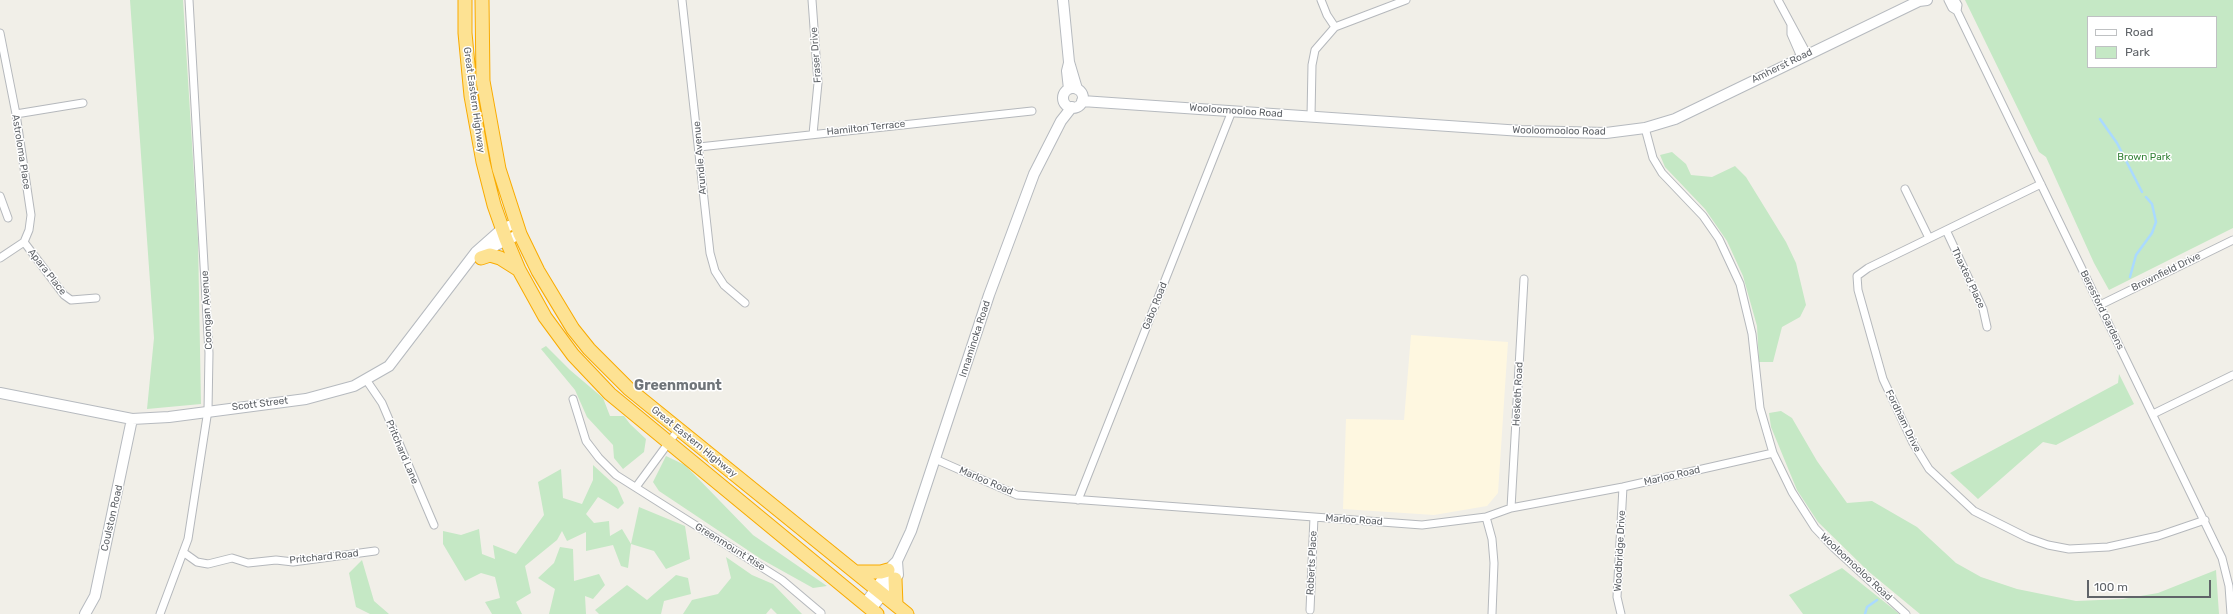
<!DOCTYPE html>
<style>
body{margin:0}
#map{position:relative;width:2233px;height:614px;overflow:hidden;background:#f1efe8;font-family:Rubik,sans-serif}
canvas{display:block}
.legend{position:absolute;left:2087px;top:16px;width:130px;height:52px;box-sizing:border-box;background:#fff;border:1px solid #bfc1c3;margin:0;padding:5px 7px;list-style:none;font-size:12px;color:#5f6368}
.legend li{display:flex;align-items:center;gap:8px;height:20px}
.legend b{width:20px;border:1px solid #bfc1c3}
.scale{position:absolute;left:2087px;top:580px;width:124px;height:18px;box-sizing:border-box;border:2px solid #5f6368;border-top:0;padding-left:5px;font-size:12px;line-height:14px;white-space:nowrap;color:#5f6368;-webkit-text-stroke:3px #fff;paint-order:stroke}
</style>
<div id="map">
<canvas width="2233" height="614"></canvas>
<ul class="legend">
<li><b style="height:5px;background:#fff"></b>Road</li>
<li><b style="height:11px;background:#c5e8c5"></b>Park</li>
</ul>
<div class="scale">100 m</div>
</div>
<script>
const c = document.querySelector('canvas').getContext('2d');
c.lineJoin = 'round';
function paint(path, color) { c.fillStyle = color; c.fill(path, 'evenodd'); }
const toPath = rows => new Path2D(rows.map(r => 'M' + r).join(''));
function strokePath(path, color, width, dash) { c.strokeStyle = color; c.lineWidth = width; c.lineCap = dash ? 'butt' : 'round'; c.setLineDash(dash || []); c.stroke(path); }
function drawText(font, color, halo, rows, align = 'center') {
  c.font = font + ' Rubik,sans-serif'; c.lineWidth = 3; c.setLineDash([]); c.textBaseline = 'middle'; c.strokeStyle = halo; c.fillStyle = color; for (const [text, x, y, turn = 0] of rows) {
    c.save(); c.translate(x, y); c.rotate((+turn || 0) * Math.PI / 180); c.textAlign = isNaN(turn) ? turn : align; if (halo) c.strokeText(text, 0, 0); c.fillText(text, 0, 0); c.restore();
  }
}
paint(toPath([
 [1411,335,1508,342,1498,493,1487,506,1434,515,1343,509,1346,419,1404,420]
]), '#fef7e0');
paint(toPath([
 [130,0,183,0,198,240,201,404,147,409,154,338],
 [1965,0,2233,0,2233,228,2109,290,2094,263,2046,157,2039,152],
 [2088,17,2216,17,2216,67,2088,67],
 [1672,152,1686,164,1691,175,1712,177,1735,166,1746,177,1786,242,1796,263,1806,305,1800,317,1782,327,1773,362,1759,362,1757,326,1743,276,1727,241,1705,209,1665,167,1660,155],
 [546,346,570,370,603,398,610,416,624,416,630,424,646,439,644,452,623,469,614,458,613,445,587,417,575,390,541,349],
 [2119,374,2134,404,2056,445,2043,442,1978,499,1950,473,2118,383],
 [1781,411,1792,418,1817,461,1847,503,1872,501,1917,527,1956,563,1981,577,2017,589,2076,601,2123,599,2158,593,2216,570,2219,614,1920,614,1868,571,1818,522,1797,490,1771,427,1769,413],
 [666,456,685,465,753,535,827,586,813,588,761,559,659,491,653,482],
 [593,465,617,487,624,503,618,509,598,497,586,514,594,523,609,521,610,536,622,529,631,544,639,507,685,526,690,559,666,569,654,551,631,544,628,568,621,566,613,545,586,551,586,532,567,541,562,531,557,540,525,566,531,593,516,602,522,614,492,614,485,602,500,598,495,577,481,573,465,581,443,544,443,531,461,535,479,529,482,554,495,559,493,545,516,554,544,515,538,482,561,469,563,498,582,504,593,480],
 [560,547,573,549,574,581,599,574,605,585,593,599,585,596,586,614,549,614,555,589,538,578,554,563],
 [726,557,752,575,773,584,802,614,777,614,771,608,766,614,683,614,692,600,718,594,731,578],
 [362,560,374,601,389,614,370,614,356,607,349,573],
 [1842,568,1897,612,1899,614,1803,614,1789,595],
 [676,575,688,578,691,594,664,601,661,614,599,614,595,610,627,585,647,600]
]), '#c5e8c5');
strokePath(toPath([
 [2100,119,2117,143,2142,192],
 [2130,277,2136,255,2152,233,2156,222,2152,204,2146,197],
 [1865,614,1867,607,1877,600]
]), '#aadaff', 2.5);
const street = toPath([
 [682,0,710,253,715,271,724,285,745,303],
 [812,0,818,83,813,134],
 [1321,0,1327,15,1335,27],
 [1778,0,1807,54],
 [1948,0,1952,8,1957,11,2222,558,2229,586,2231,614],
 [1955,0,1958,5,1957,11],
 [1791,25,1791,34,1801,57],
 [0,33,16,114,31,215,29,230,24,242,0,258],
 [16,114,83,103],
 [1311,116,1312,65,1315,50,1335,27,1406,0],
 [1645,128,1653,158,1662,173,1703,216,1719,239,1740,284,1752,334,1760,408,1773,453,1792,492,1815,528,1834,548,1906,614],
 [699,147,1032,111],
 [2041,184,1868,268,1857,276,1858,290,1883,379,1913,443,1929,469,1974,511,2028,538,2048,545,2069,549,2108,547,2158,536,2205,520],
 [1905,189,1929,238],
 [0,196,8,218],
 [1946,230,1983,309,1987,327],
 [24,242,64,295,71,300,96,298],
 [2100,305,2233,240],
 [367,381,382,403,434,525],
 [573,399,586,441,599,458,616,475,782,580,821,613],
 [2153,414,2233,375],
 [935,459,1017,495,1422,525,1486,517,1511,508,1623,487,1773,453],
 [636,487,678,430],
 [1078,500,1232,111],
 [1511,508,1524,279],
 [1486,517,1492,539,1494,563,1492,614],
 [183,552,197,562,208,564,232,558,248,563,276,560,293,562,375,551],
 [1310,610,1314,517],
 [160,614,188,539,208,410,209,353,189,0],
 [1621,614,1617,597,1623,487]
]);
const secondary = toPath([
 [1063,0,1069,62,1077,89],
 '1063 98a10 10 0 1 1 20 0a10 10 0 1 1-20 0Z',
 [1069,89,1067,71,1069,63],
 [1082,101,1522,131,1606,133,1645,128,1675,119,1919,1,1927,0],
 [481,258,496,245,520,234],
 [0,393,132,419,169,417,306,399,354,386,389,366,476,252,502,229,516,223],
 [865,604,892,566,897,561,911,531,989,295,1034,174,1061,121,1072,107],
 [871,609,898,575,897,561],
 [85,614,95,596,132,419]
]);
const highway = toPath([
 [465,0,465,33,471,96,483,162,494,205,506,239,519,270,545,317,573,355,610,394,877,614],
 [482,0,483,81,499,169,520,234,538,271,573,329,589,349,629,389,907,614],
 [481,258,490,255,500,258,519,270],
 [855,572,881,572,888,570],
 [895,579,896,605]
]);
strokePath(street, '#b5b8bc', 9);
strokePath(secondary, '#b6babf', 12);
strokePath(highway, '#f9ab00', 15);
strokePath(street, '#fff', 7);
strokePath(secondary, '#fff', 10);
strokePath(highway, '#fde293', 13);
drawText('10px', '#5f6368', '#fff', [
 ["Fraser Drive",816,55,-94],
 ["Amherst Road",1782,66,-26],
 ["Great Eastern Highway",474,100,82],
 ["Wooloomooloo Road",1236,111,4],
 ["Hamilton Terrace",866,128,-6],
 ["Wooloomooloo Road",1559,131,1],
 ["Astroloma Place",21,152,81],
 ["Arundle Avenue",700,158,-95],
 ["Apara Place",47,272,52],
 ["Brownfield Drive",2166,272,-26],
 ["Thaxted Place",1968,278,65],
 ["Gabo Road",1155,306,-68],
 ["Coongan Avenue",207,310,-93],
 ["Beresford Gardens",2102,310,64],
 ["Innamincka Road",975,339,-72],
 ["Hesketh Road",1518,394,-87],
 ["Scott Street",260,404,-7],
 ["Fordham Drive",1903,421,64],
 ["Great Eastern Highway",694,442,39],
 ["Pritchard Lane",402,452,67],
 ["Marloo Road",1672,476,-13],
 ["Marloo Road",986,481,23],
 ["Coulston Road",112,518,-77],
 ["Marloo Road",1354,520,4],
 ["Greenmount Rise",730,547,32],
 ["Woodbridge Drive",1620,551,-87],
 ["Pritchard Road",324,557,-6],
 ["Roberts Place",1312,563,-87],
 ["Wooloomooloo Road",1856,567,43]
]);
drawText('10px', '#348238', '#fff', [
 ["Brown Park",2144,157]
]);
drawText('bold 14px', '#70757a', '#fff', [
 ["Greenmount",678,386]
]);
</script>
